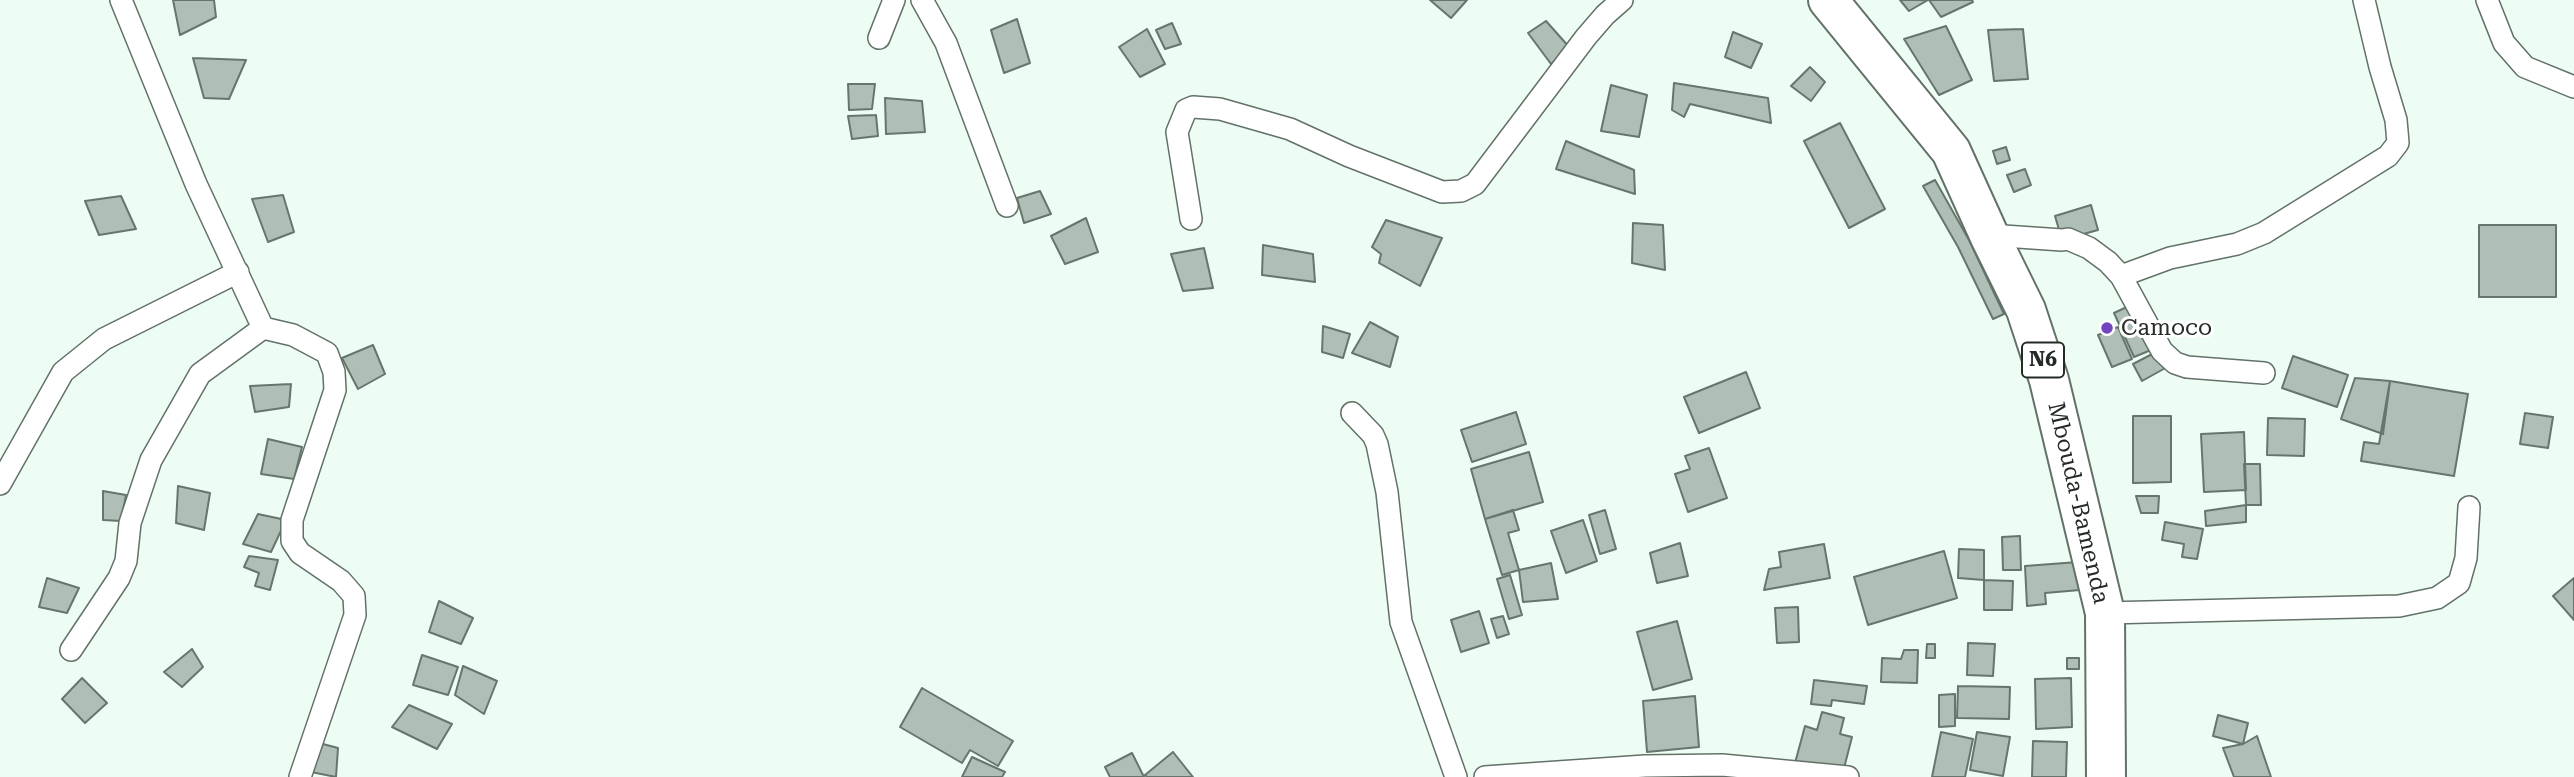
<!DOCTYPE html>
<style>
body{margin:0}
canvas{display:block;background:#edfdf4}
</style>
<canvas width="2574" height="777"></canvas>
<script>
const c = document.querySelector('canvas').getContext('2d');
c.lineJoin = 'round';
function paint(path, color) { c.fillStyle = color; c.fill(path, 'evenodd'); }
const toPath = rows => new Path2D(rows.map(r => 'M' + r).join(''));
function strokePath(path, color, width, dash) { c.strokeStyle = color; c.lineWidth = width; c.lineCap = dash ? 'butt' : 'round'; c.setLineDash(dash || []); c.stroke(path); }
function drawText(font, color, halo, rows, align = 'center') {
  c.font = font + ' "Roboto Serif",serif'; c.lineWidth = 6; c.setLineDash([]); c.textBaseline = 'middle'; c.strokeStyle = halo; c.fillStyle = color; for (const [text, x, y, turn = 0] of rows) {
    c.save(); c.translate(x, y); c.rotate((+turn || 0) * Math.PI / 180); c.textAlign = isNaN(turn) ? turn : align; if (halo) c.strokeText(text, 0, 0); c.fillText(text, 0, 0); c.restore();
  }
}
const building = toPath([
 [173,0,214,0,216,17,180,35,173,0],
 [1430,0,1467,0,1451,18,1430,0],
 [1900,0,1928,0,1909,11,1900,0],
 [1929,0,1972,0,1973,2,1941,17,1929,0],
 [1017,19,1030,63,1004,73,991,30,1017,19],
 [1546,21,1570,48,1551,64,1528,33,1546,21],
 [1172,23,1181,44,1165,49,1156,30,1172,23],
 [1946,26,1972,80,1939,95,1904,39,1946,26],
 [1147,29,1165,64,1140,77,1119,47,1147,29],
 [2023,29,2028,79,1994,81,1988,30,2023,29],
 [1733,32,1762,44,1751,68,1725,57,1733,32],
 [193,58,246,60,229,99,204,98,193,58],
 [1810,67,1825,82,1811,101,1791,86,1810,67],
 [1674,83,1768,98,1771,123,1690,104,1684,117,1672,110,1674,83],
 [848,84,875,84,872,109,849,110,848,84],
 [1611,85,1647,95,1639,137,1601,131,1611,85],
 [885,98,922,101,925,132,886,134,885,98],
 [876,115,878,136,852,139,848,116,876,115],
 [1840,123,1885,209,1849,228,1804,141,1840,123],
 [1566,141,1634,170,1635,194,1556,169,1566,141],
 [2006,147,2010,160,1997,164,1993,151,2006,147],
 [2025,169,2031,185,2014,192,2007,175,2025,169],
 [1935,180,1969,240,2004,314,1993,319,1958,247,1923,186,1935,180],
 [1040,191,1051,214,1024,223,1017,198,1040,191],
 [283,195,294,232,268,242,252,199,283,195],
 [121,196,136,229,99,235,85,201,121,196],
 [2091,205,2098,230,2062,240,2055,216,2091,205],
 [1086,218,1098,252,1065,264,1051,236,1086,218],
 [1386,220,1442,238,1420,286,1379,263,1381,254,1372,247,1386,220],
 [1633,223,1663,225,1665,270,1632,263,1633,223],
 [2479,225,2556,225,2556,297,2479,297,2479,225],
 [1263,245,1313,254,1315,282,1262,275,1263,245],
 [1204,248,1213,288,1183,291,1171,254,1204,248],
 [2131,305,2151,350,2134,357,2114,313,2131,305],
 [1370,322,1398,337,1390,367,1352,353,1370,322],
 [1323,326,1350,334,1343,358,1322,352,1323,326],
 [2118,327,2132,359,2112,367,2098,335,2118,327],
 [373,345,385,374,358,389,342,358,373,345],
 [2160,350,2169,366,2142,381,2133,364,2160,350],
 [2293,356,2348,375,2337,407,2282,388,2293,356],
 [1746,372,1760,408,1699,433,1684,397,1746,372],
 [2355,378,2390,381,2383,434,2341,419,2355,378],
 [2390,381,2468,394,2454,476,2361,461,2364,442,2379,444,2390,381],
 [291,384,289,407,255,412,250,386,291,384],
 [1516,412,1526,444,1472,462,1461,430,1516,412],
 [2525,413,2553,417,2548,448,2520,444,2525,413],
 [2133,416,2171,416,2171,482,2133,483,2133,416],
 [2268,418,2305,419,2304,456,2267,455,2268,418],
 [2244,432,2246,490,2204,492,2201,434,2244,432],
 [268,439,302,447,294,479,261,474,268,439],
 [1709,448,1727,498,1688,512,1675,474,1690,469,1685,456,1709,448],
 [1529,452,1543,502,1485,519,1471,469,1529,452],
 [2244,464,2260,464,2261,505,2246,505,2244,464],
 [178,486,210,493,204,530,176,523,178,486],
 [103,491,126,495,121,521,103,520,103,491],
 [2136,496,2159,496,2158,513,2141,513,2136,496],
 [2246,505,2246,522,2206,526,2205,511,2246,505],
 [1513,510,1519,530,1508,533,1519,570,1502,575,1485,519,1513,510],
 [1605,510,1616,549,1600,554,1589,515,1605,510],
 [258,514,286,520,271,552,243,544,258,514],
 [1583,520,1597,561,1566,573,1551,531,1583,520],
 [2165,522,2203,529,2197,559,2182,557,2184,544,2162,540,2165,522],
 [2020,536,2021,570,2003,570,2002,537,2020,536],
 [1680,543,1688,576,1657,583,1650,553,1680,543],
 [1824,544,1830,578,1764,590,1769,569,1781,567,1779,552,1824,544],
 [1959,549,1984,550,1984,580,1958,578,1959,549],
 [1944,551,1957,598,1868,625,1854,577,1944,551],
 [249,556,278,560,270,590,255,586,259,573,244,567,249,556],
 [2078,562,2080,590,2045,593,2046,604,2027,606,2025,566,2078,562],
 [1551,563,1558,599,1523,602,1519,570,1551,563],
 [1510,575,1522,615,1509,619,1497,579,1510,575],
 [47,578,79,588,67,613,39,607,47,578],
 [2574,578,2574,620,2553,596,2574,578],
 [1984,580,2013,581,2012,610,1984,610,1984,580],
 [439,601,473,618,461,644,429,632,439,601],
 [1798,607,1799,642,1777,643,1775,608,1798,607],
 [1479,611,1489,643,1461,652,1451,620,1479,611],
 [1503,616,1509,634,1497,638,1491,619,1503,616],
 [1677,621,1692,679,1653,690,1637,632,1677,621],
 [1968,643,1995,644,1993,676,1967,675,1968,643],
 [1927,644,1935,644,1935,658,1926,658,1927,644],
 [192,649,203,667,182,687,164,672,192,649],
 [1904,650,1918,650,1917,683,1881,682,1882,658,1901,659,1904,650],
 [422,655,458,667,448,695,413,685,422,655],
 [2067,658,2079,658,2079,669,2067,669,2067,658],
 [463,666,497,681,484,714,455,695,463,666],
 [82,678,107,703,85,723,62,699,82,678],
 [2071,678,2072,727,2036,729,2035,679,2071,678],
 [1814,680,1867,686,1864,704,1832,700,1831,706,1811,704,1814,680],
 [1958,686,2010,687,2009,719,1957,718,1958,686],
 [922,688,1013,741,998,766,970,750,962,763,900,727,922,688],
 [1955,694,1955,726,1939,727,1939,695,1955,694],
 [1695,696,1699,747,1647,752,1643,701,1695,696],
 [409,705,452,724,437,749,392,727,409,705],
 [1822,712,1844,718,1840,734,1852,737,1842,776,1795,763,1805,726,1817,730,1822,712],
 [2218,715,2248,723,2243,744,2213,736,2218,715],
 [1941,732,1973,739,1965,777,1932,777,1941,732],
 [1977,732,2010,737,2003,776,1970,770,1977,732],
 [2257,736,2271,777,2234,777,2223,748,2243,744,2257,736],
 [2033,741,2067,742,2066,777,2032,777,2033,741],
 [323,744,338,748,336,777,311,772,323,744],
 [1173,752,1193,777,1147,777,1145,775,1173,752],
 [1132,753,1144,777,1110,777,1105,767,1132,753],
 [972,757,1005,772,1002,777,962,777,972,757]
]);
paint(building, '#afbfb6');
strokePath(building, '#67766d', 2);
const street = toPath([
 [922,0,946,43,1007,206],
 [2487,0,2504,43,2525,67,2574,87],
 [879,38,894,0],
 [1191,219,1177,132,1186,110,1193,107,1220,109,1290,129,1349,156,1442,192,1461,191,1475,184,1586,37,1605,15,1622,0],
 [1989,235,2062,240,2068,239,2089,248,2108,262,2121,276,2162,351,2175,363,2187,367,2264,373],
 [2121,276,2170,258,2237,244,2264,233,2388,156,2398,143,2396,120,2380,67,2364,0],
 [263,328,293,335,327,353,334,372,335,390,292,520,292,541,300,553,341,581,354,596,355,615,300,777],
 [1352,413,1373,435,1377,444,1387,492,1401,622,1456,777],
 [0,484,63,372,104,339,238,272],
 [2105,613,2399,606,2437,598,2459,583,2466,558,2469,507],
 [71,650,119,578,126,561,130,523,151,460,200,374,263,328,196,184,121,0],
 [1485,777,1645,766,1722,765,1848,777]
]);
const highway = toPath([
 [1828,0,1951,151,1989,235,2026,310,2049,380,2105,613,2106,777]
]);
strokePath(street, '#637169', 24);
strokePath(highway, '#637169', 42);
strokePath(street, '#fff', 21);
strokePath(highway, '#fff', 38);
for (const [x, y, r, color] of [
 [2107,328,7,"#7346be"]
]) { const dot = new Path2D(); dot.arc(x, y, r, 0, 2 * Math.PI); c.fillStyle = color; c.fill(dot); strokePath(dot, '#fff', 2.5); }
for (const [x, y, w] of [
 [2043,360,42]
]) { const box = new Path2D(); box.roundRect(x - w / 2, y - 17.5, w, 35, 5); c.fillStyle = '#fff'; c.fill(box); strokePath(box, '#242a27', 2); }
drawText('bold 21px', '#242a27', null, [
 ["N6",2043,360]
]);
drawText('23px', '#242a27', '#fff', [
 ["Camoco",2121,328]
], 'left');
drawText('23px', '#242a27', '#fff', [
 ["Mbouda-Bamenda",2078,503,77]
]);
</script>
